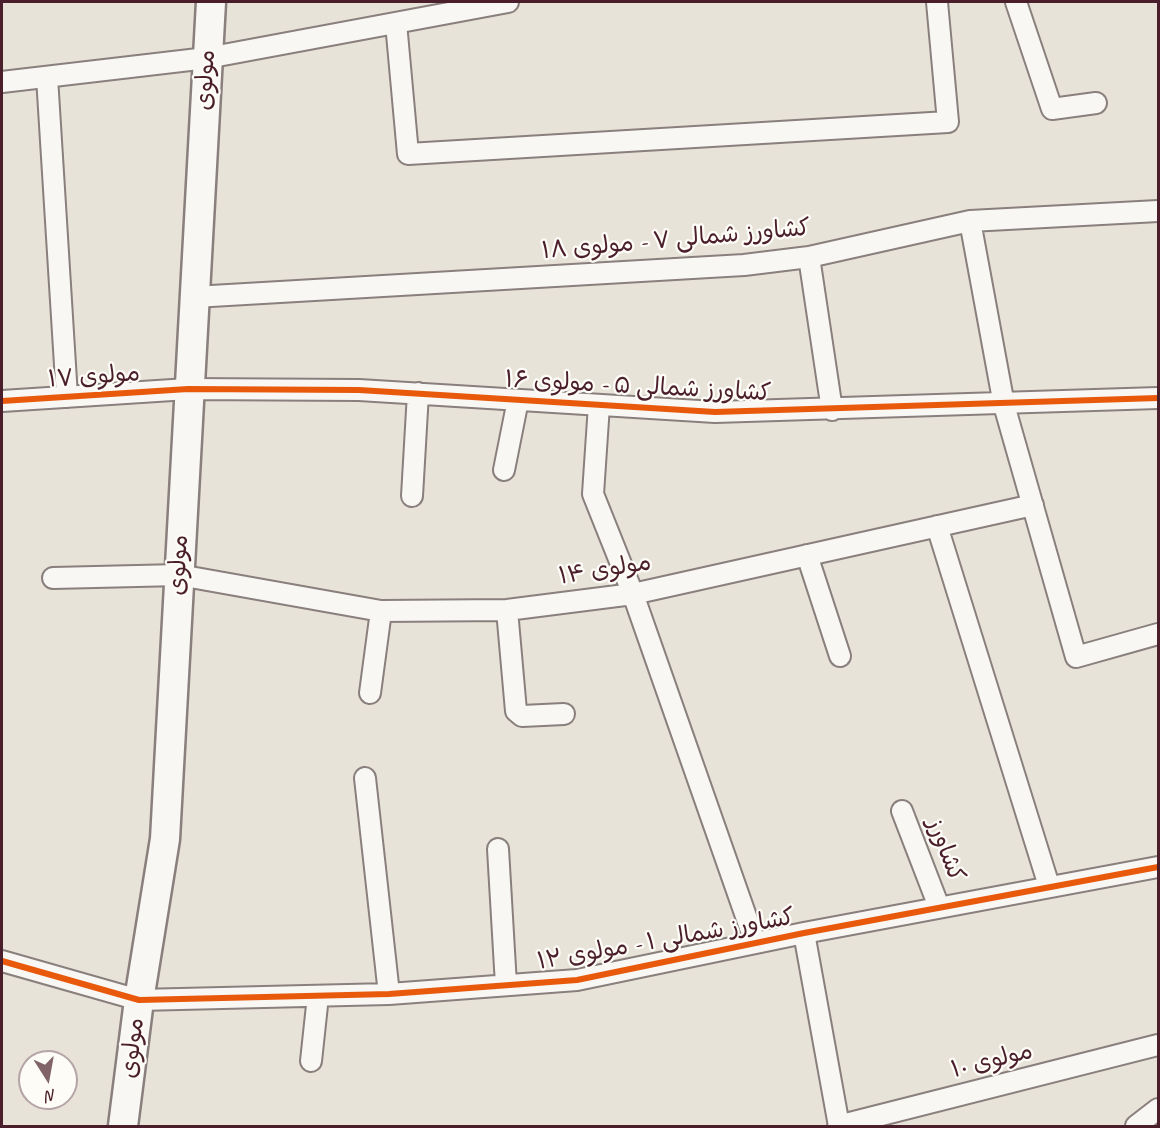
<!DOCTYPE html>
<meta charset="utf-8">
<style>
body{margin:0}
#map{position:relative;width:1160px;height:1128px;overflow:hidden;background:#e8e3d9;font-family:Caveat,sans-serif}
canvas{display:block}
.frame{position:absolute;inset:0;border:3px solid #4a1f2b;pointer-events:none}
.north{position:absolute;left:18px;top:1050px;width:60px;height:60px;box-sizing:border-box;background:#fdfcf7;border:2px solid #b5a4a5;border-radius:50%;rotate:169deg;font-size:16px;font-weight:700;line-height:24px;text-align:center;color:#4a1f2b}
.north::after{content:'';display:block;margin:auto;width:21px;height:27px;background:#816468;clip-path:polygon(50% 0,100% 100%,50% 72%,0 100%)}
</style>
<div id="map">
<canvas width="1160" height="1128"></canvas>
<div class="frame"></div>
<div class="north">N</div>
</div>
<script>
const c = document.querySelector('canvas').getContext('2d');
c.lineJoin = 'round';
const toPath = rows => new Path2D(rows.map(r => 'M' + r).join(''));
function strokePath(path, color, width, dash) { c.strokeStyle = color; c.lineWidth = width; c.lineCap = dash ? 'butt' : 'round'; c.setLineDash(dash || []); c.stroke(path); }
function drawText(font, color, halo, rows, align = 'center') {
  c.font = font + ' Caveat,"Playpen Sans Arabic",sans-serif'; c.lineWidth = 4.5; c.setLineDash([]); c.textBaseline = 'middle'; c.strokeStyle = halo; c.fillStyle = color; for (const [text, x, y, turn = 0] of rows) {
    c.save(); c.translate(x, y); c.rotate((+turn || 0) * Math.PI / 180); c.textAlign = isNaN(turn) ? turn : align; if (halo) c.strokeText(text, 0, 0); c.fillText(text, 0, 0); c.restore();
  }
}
const street = toPath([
 [1016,2,1052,109,1096,103],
 [396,23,408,154,948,122,937,2],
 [47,77,67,397],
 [2,82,207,58,508,2],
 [970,221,1004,405,1076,657,1158,634],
 [809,257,832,410],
 [194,297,744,265,809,257,970,221,1158,211],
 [2,401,188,389,359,390,715,412,1158,398],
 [599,405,593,494,633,594,755,942],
 [504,470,518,400],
 [412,496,418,393],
 [937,526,1049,886],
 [807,555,840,656],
 [53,578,179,575,381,611,507,610,633,594,1033,505],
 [507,610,516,711,522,716,564,714],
 [370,693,381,611],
 [365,778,389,994],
 [902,811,939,907],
 [498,849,506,985],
 [804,933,839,1126],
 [2,961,139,1000,389,994,577,980,804,933,1158,867],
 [311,1061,318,996],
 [838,1126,1158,1045],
 [1136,1126,1158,1109]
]);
const secondary = toPath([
 [123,1126,139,1000,165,839,211,2]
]);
strokePath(street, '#897f7d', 24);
strokePath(secondary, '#897f7d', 33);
strokePath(street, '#f8f7f4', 20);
strokePath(secondary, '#f8f7f4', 28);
strokePath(toPath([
 [2,401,188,389,359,390,715,412,1158,398],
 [2,961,139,1000,389,994,577,980,804,933,1158,867]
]), '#e8590c', 6);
drawText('24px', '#4a1f2b', '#fdfcf7', [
 ["مولوی",206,80,-87],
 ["کشاورز شمالی ۷ - مولوی ۱۸",676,240,-5],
 ["مولوی ۱۷",94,377,-4],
 ["کشاورز شمالی ۵ - مولوی ۱۶",638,387,3],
 ["مولوی",179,565,-87],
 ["مولوی ۱۴",605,570,-9],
 ["کشاورز",945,850,69],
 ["کشاورز شمالی ۱ - مولوی ۱۲",666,940,-10],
 ["مولوی",133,1048,-83],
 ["مولوی ۱۰",992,1061,-14]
]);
</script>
